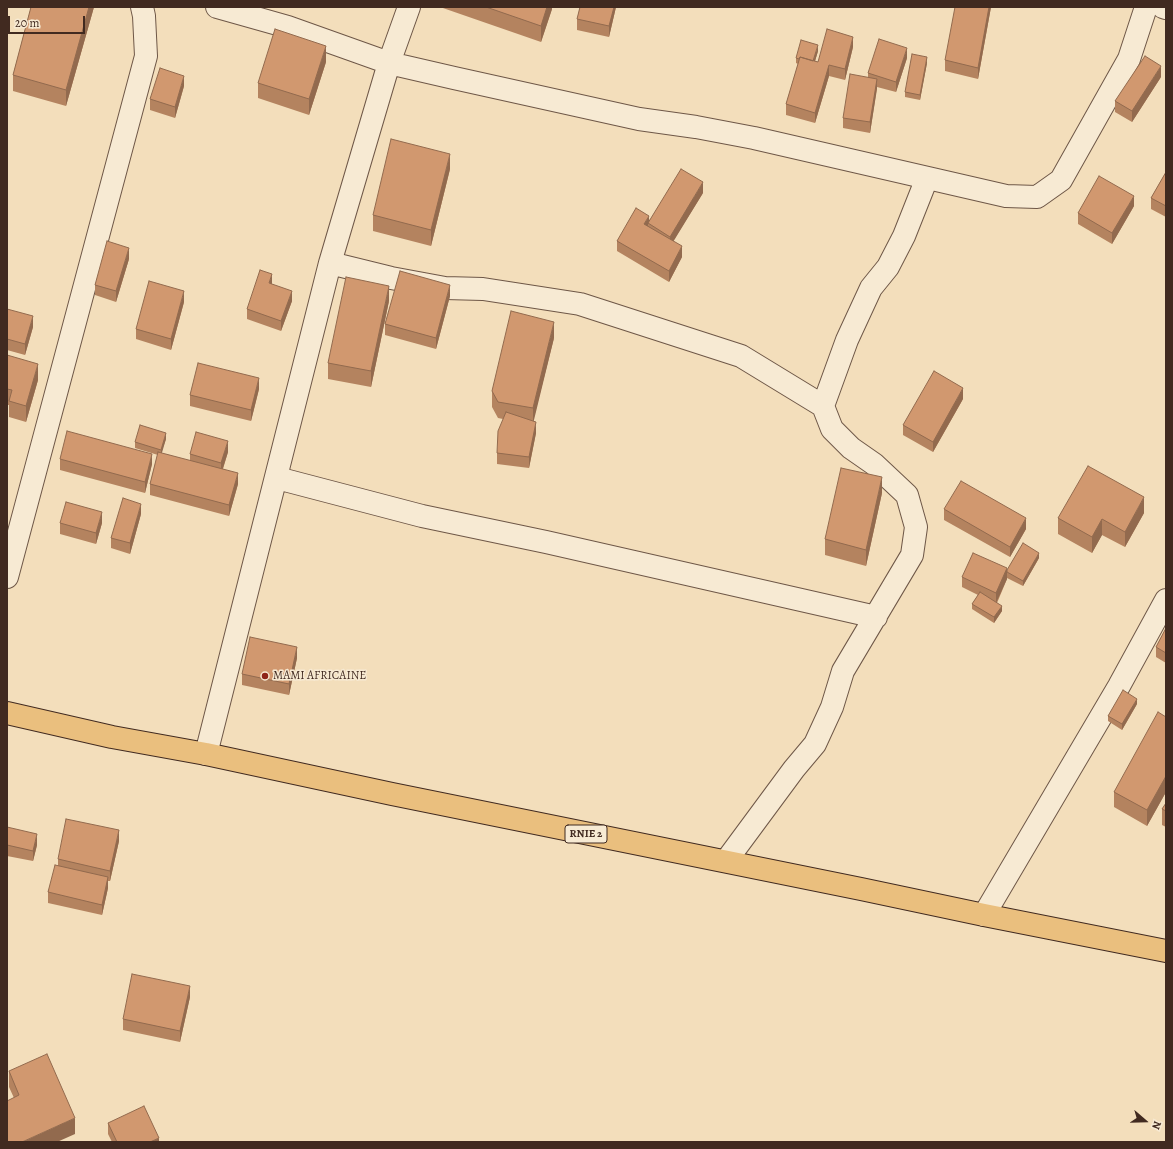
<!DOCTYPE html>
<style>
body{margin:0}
#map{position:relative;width:1173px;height:1149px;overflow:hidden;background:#f3debb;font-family:Alegreya,serif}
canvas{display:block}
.frame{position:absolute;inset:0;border:8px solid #412a20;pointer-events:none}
.north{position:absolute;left:1125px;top:1101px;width:40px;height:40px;-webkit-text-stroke:3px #f7ead3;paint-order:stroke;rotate:110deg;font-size:11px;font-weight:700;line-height:16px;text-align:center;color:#412a20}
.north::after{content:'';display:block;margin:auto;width:14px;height:18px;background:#412a20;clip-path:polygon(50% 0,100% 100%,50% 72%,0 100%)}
.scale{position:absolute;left:8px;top:16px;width:77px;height:18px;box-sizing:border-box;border:2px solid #412a20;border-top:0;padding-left:5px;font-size:12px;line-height:14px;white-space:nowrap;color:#412a20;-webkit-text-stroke:3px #f7ead3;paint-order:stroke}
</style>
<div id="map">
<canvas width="1173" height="1149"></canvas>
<div class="frame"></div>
<div class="north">N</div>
<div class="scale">20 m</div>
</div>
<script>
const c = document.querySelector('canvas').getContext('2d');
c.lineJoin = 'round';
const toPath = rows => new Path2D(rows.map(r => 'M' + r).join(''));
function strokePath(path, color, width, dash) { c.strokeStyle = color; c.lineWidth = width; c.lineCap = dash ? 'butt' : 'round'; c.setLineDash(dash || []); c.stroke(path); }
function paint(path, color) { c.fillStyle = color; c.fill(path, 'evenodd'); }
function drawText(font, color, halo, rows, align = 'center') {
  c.font = font + ' Alegreya,serif'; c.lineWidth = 3; c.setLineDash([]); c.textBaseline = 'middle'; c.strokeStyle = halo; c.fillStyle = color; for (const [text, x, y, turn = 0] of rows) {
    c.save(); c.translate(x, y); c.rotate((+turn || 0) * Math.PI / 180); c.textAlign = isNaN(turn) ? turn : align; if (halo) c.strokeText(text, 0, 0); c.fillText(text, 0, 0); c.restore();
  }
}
const minor = toPath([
 [217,7,288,27,389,63,454,78,639,119,696,127,754,138,1006,196,1037,197,1061,180,1129,59,1146,7],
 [1163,7,1166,8],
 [330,263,391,278,445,288,483,289,580,304,741,356,823,406,832,429,851,448,874,464,907,495,916,527,912,555,843,671,832,707,815,744,794,769,726,861],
 [823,406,847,340,871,288,888,267,904,236,927,178],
 [277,478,422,516,546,542,876,617],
 [7,577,146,56,144,16,142,7],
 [206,754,330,263,389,63,409,7],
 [984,915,1119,686,1166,600]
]);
const primary = toPath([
 [7,713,112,737,206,754,392,794,861,889,984,915,1166,951]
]);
strokePath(minor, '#6e5747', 24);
strokePath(primary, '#412a20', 24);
strokePath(minor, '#f7ead3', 22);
strokePath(primary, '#eabf7e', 22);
paint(toPath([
 [31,7,94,7,66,106,13,91,13,75],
 [440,7,552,7,552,9,541,42],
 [580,7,616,7,609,37,577,30,577,19],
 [991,7,978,79,945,71,945,60],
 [853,47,845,80,829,76,815,123,786,115,786,104,798,64,796,63,796,58,818,51,815,61,818,62],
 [907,58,896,92,877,87,870,133,843,128,843,118,868,77,868,73],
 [326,62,309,115,258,98,258,83],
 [927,63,920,100,905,97,905,92],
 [1161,77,1132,122,1115,112,1115,101],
 [184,86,175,118,150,110,150,99],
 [450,169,431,246,373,231,373,215],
 [1166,172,1166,217,1151,209,1151,198],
 [703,193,673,241,682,257,669,282,617,251,617,241,649,220],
 [1134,206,1112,244,1078,224,1078,213],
 [129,259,116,302,95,295,95,285],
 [272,284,292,301,281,331,247,319,247,309],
 [450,296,436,349,385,335,385,324],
 [389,301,371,387,328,379,328,363],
 [184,302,171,350,136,339,136,329],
 [7,309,33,327,25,355,7,350],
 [554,338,533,421,536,433,529,468,497,464,497,453,503,419,498,418,492,407,492,391],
 [7,355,38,380,26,422,9,417,9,405,7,405],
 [259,389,251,421,190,406,190,395],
 [963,399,933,452,903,435,903,425],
 [166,439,161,453,190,461,190,454,228,452,223,469,238,484,229,516,150,495,150,484,158,455,135,448,135,442],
 [60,459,152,464,145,493,60,470],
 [882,493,866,566,825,555,825,539],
 [944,509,1026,529,1010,557,944,520],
 [1144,513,1125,547,1102,535,1092,553,1058,534,1058,518],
 [141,514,130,554,111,548,111,538],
 [60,523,102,523,96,544,60,534],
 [1039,558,1023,586,1007,578,1007,579,997,603,1002,611,994,623,972,609,972,604,978,595,962,587,962,577,1007,570],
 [1166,628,1166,663,1156,657,1156,647],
 [297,658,289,695,242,685,242,674],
 [1137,704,1122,730,1108,721,1108,716],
 [1166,717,1166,792,1147,826,1114,807,1114,792],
 [1166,803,1166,827,1162,825,1162,809],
 [7,827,37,845,33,861,7,856],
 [119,841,110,881,108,881,108,888,102,915,48,903,48,892,58,866,58,859],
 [190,997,180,1042,123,1030,123,1019],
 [9,1071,75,1134,14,1098,9,1087],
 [108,1123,159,1142,112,1142,108,1134]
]), '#b4835f');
paint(toPath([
 [89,7,94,7,66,106,66,90],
 [547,7,552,7,552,9,541,42,541,26],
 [614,7,616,7,609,37,609,26],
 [989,7,991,7,978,79,978,68],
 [853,37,853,47,845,80,845,69],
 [818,45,818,51,813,68,813,63],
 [326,46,326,62,309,115,309,99],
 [907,48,907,58,896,92,896,82],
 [927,57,927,63,920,100,920,95],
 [829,65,829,76,815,123,815,113],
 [1161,66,1161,77,1132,122,1132,111],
 [184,76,184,86,175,118,175,107],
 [877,79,877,89,870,133,870,122],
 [450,154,450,169,431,246,431,230],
 [703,182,703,193,670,247,670,237],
 [1134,196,1134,206,1112,244,1112,233],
 [649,216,649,224,648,223,648,230,644,224],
 [682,246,682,257,669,282,669,271],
 [129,248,129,259,116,302,116,291],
 [272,274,272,285,269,283],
 [450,285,450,296,436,349,436,338],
 [389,286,389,301,371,387,371,371],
 [184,291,184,302,171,350,171,339],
 [292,291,292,301,281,331,281,321],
 [33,316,33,327,25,355,25,344],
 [554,322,554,338,533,424,533,408],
 [38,364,38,380,26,422,26,406],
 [259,378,259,389,251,421,251,410],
 [963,388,963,399,933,452,933,442],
 [536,422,536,433,529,468,529,457],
 [166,433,166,439,161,456,161,450],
 [228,441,228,452,221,474,221,463],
 [152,454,152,464,145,493,145,482],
 [238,473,238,484,229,516,229,505],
 [882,477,882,493,866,566,866,550],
 [1144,497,1144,513,1125,547,1125,532],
 [141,504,141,514,130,554,130,543],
 [102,512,102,523,96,544,96,533],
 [1026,518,1026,529,1010,557,1010,547],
 [1102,519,1102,535,1092,553,1092,537],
 [1039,553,1039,558,1023,586,1023,581],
 [1007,568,1007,579,996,603,996,593],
 [1002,606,1002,611,994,623,994,617],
 [297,647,297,658,289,695,289,684],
 [1137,699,1137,704,1122,730,1122,724],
 [1166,776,1166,792,1147,826,1147,810],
 [119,830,119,841,110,881,110,871],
 [37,834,37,845,33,861,33,851],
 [108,877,108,888,102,915,102,905],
 [190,986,190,997,180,1042,180,1031],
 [75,1118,75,1134,57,1142,22,1142],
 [159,1138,159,1142,150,1142]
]), '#926a4e');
const building = toPath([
 [31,7,89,7,66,90,13,75,31,7],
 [486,7,547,7,541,26,486,7],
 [580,7,614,7,609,26,577,19,580,7],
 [955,7,989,7,978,68,945,60,955,7],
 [275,29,326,46,309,99,258,83,275,29],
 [827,29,853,37,845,69,829,65,815,113,786,104,800,57,818,62,827,29],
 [879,39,907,48,896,82,868,73,879,39],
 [801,40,818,45,813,61,800,57,799,59,796,58,801,40],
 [912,54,927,57,920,95,905,92,912,54],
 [1145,56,1161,66,1132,111,1115,101,1145,56],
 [160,68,184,76,175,107,150,99,160,68],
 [850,74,877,79,870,122,843,118,850,74],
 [391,139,450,154,431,230,373,215,391,139],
 [681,169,703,182,670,237,648,223,681,169],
 [1166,172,1166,206,1151,198,1166,172],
 [1099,176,1134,196,1112,233,1078,213,1099,176],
 [636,208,649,216,644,224,682,246,669,271,617,241,636,208],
 [107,241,129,248,116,291,95,285,107,241],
 [260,270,272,274,269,283,292,291,281,321,247,309,260,270],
 [400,271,450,285,436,338,385,324,400,271],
 [346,277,389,286,371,371,328,363,346,277],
 [149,281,184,291,171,339,136,329,149,281],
 [7,309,33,316,25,344,7,339,7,309],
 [511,311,554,322,533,408,498,402,492,391,511,311],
 [7,355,38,364,26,406,9,401,12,390,7,389,7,355],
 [198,363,259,378,251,410,190,395,198,363],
 [934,371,963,388,933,442,903,425,934,371],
 [506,412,536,422,529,457,497,453,498,431,506,412],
 [140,425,166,433,161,450,135,442,140,425],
 [67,431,152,454,145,482,60,459,67,431],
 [196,432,228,441,221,463,190,454,196,432],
 [158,452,238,473,229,505,150,484,158,452],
 [1088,466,1144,497,1125,532,1102,519,1092,537,1058,518,1088,466],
 [841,468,882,477,866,550,825,539,841,468],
 [961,481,1026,518,1010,547,944,509,961,481],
 [123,498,141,504,130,543,111,538,123,498],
 [66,502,102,512,96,533,60,523,66,502],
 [1023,543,1039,553,1023,581,1007,572,1007,570,1023,543],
 [973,553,1007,568,996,593,962,577,973,553],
 [980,592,1002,606,994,617,972,604,980,592],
 [1166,628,1166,653,1156,647,1166,628],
 [250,637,297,647,289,684,242,674,250,637],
 [1123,690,1137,699,1122,724,1108,716,1123,690],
 [1158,712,1166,717,1166,776,1147,810,1114,792,1158,712],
 [1166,803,1166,811,1162,809,1166,803],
 [66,819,119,830,110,871,58,859,66,819],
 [7,827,37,834,33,851,7,845,7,827],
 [55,865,108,877,102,905,48,892,55,865],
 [132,974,190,986,180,1031,123,1019,132,974],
 [47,1054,75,1118,22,1142,7,1142,7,1101,19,1095,9,1071,47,1054],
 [144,1106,159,1138,150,1142,117,1142,108,1123,144,1106]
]);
paint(building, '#d1986f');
strokePath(building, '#926a4e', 1);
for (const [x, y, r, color] of [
 [265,676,4,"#8f2418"]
]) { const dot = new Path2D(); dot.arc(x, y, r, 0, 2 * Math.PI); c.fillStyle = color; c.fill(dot); strokePath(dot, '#f7ead3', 1.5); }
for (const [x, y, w] of [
 [586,834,42]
]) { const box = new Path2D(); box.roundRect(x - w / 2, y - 9, w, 18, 3); c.fillStyle = '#f7ead3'; c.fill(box); strokePath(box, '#412a20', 1); }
drawText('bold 11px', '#412a20', null, [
 ["RNIE 2",586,834]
]);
drawText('12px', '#412a20', '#f7ead3', [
 ["MAMI AFRICAINE",273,676]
], 'left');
</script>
